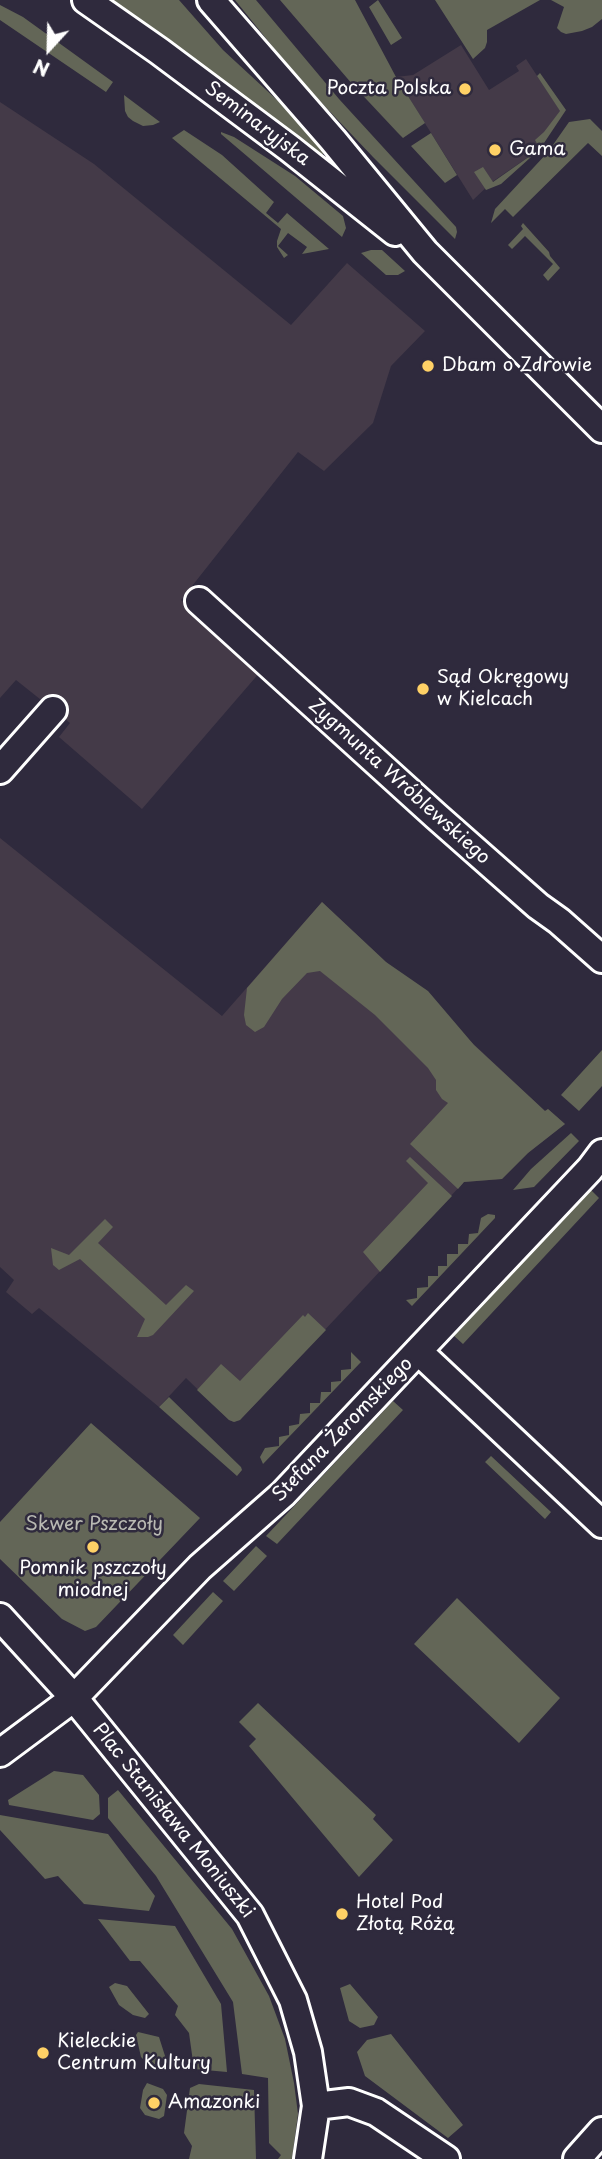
<!DOCTYPE html>
<meta charset="utf-8">
<style>
body{margin:0}
#map{position:relative;width:602px;height:2159px;overflow:hidden;background:#2f2a3d;font-family:"Playpen Sans",sans-serif}
canvas{display:block}
.north{position:absolute;left:14px;top:14px;width:70px;height:70px;-webkit-text-stroke:5px #2f2a3d;paint-order:stroke;rotate:202deg;font-size:19px;font-weight:700;line-height:28px;text-align:center;color:#fff}
.north::after{content:'';display:block;margin:auto;width:24px;height:32px;background:#fff;clip-path:polygon(50% 0,100% 100%,50% 72%,0 100%)}
</style>
<div id="map">
<canvas width="602" height="2159"></canvas>
<div class="north">N</div>
</div>
<script>
const c = document.querySelector('canvas').getContext('2d');
c.lineJoin = 'round';
function paint(path, color) { c.fillStyle = color; c.fill(path, 'evenodd'); }
const toPath = rows => new Path2D(rows.map(r => 'M' + r).join(''));
function strokePath(path, color, width, dash) { c.strokeStyle = color; c.lineWidth = width; c.lineCap = dash ? 'butt' : 'round'; c.setLineDash(dash || []); c.stroke(path); }
function drawText(font, color, halo, rows, align = 'center') {
  c.font = font + ' "Playpen Sans",sans-serif'; c.lineWidth = 5; c.setLineDash([]); c.textBaseline = 'middle'; c.strokeStyle = halo; c.fillStyle = color; for (const [text, x, y, turn = 0] of rows) {
    c.save(); c.translate(x, y); c.rotate((+turn || 0) * Math.PI / 180); c.textAlign = isNaN(turn) ? turn : align; if (halo) c.strokeText(text, 0, 0); c.fillText(text, 0, 0); c.restore();
  }
}
paint(toPath([
 [461,45,489,90,519,71,516,66,526,59,561,112,540,149,492,182,473,200,396,77,413,75],
 [0,102,94,164,291,325,347,263,425,331,391,366,373,423,324,471,298,452,181,600,261,671,142,809,59,737,70,723,16,680,0,698],
 [0,838,222,1016,322,902,545,1111,548,1109,565,1124,528,1153,502,1179,464,1182,240,1420,234,1422,229,1420,186,1378,159,1407,39,1308,32,1314,6,1292,14,1280,0,1267]
]), '#443a48');
paint(toPath([
 [108,0,179,0,223,50,303,124,321,145,324,152,322,155,319,156,254,106],
 [235,0,256,0,339,99,456,227,457,232,455,239,373,157,298,78],
 [280,0,355,0,396,77,425,123,403,138,398,133,353,85],
 [378,0,402,38,391,45,369,7],
 [435,0,540,0,487,30,487,42,485,48,473,59],
 [551,0,602,0,602,19,592,27,582,31,566,34,561,32,557,28,564,7],
 [0,5,23,17,113,82,106,92,0,20],
 [540,73,566,110,540,149,501,184,486,190,474,172,483,167,493,182,540,149,535,140,544,132,560,111,537,76],
 [124,95,160,122,153,125,143,126,133,121,128,117,125,111],
 [590,119,602,131,602,156,588,143,513,217,505,209,491,223,495,209,548,152,569,122],
 [184,130,222,155,274,202,266,213,278,223,287,213,329,249,302,254,307,247,288,233,278,246,288,255,284,258,277,247,277,241,281,229,172,138],
 [221,132,234,137,295,176,343,216,346,228,342,237,221,134],
 [431,133,457,175,445,183,411,146],
 [523,223,549,252,550,256,560,268,548,281,543,275,553,264,525,236,512,249,508,245,523,229,521,226],
 [371,250,382,250,405,271,398,275,386,275,361,253],
 [322,902,386,962,428,991,474,1045,545,1111,548,1109,565,1124,528,1153,502,1179,464,1182,458,1189,410,1144,448,1103,442,1099,436,1090,436,1080,428,1068,375,1015,320,971,307,973,282,999,264,1027,255,1032,246,1025,244,1015,247,988],
 [602,1050,602,1086,579,1111,561,1095],
 [571,1133,579,1141,534,1187,513,1190,531,1169],
 [410,1157,452,1196,380,1272,363,1252,428,1183,406,1161],
 [591,1190,599,1198,463,1344,453,1335],
 [488,1214,495,1215,495,1218,412,1306,406,1300,417,1298,417,1288,428,1287,428,1276,438,1276,438,1266,447,1266,447,1254,458,1254,458,1244,468,1244,469,1234,478,1233,481,1218],
 [105,1219,113,1227,98,1243,166,1305,186,1285,194,1291,153,1335,148,1337,137,1337,145,1319,80,1259,59,1270,53,1265,51,1248,69,1255],
 [308,1313,326,1330,240,1420,234,1422,229,1420,197,1390,221,1364,240,1381,303,1315,305,1317],
 [351,1352,361,1362,263,1464,260,1457,265,1448,279,1446,279,1437,289,1435,289,1426,299,1424,300,1414,310,1413,310,1403,320,1403,321,1392,331,1392,331,1382,341,1381,341,1370,351,1369],
 [169,1397,241,1467,242,1470,237,1476,159,1407],
 [393,1401,403,1410,277,1544,266,1536],
 [91,1423,200,1518,96,1627,85,1631,62,1619,0,1559,0,1522],
 [491,1456,551,1512,545,1519,485,1462],
 [256,1546,267,1556,234,1591,223,1581],
 [213,1592,223,1601,183,1645,173,1635],
 [457,1598,560,1698,519,1743,414,1644],
 [258,1703,376,1815,373,1819,393,1840,359,1877,249,1746,256,1739,239,1722],
 [54,1771,83,1775,99,1795,100,1814,93,1820,9,1805,8,1800],
 [118,1790,232,1929,269,1996,285,2039,294,2083,298,2114,292,2159,278,2159,281,2155,269,2143,268,2078,242,2074,233,2002,156,1876,108,1818,108,1798],
 [0,1815,108,1834,155,1896,149,1911,84,1904,58,1876,45,1879,0,1830],
 [98,1919,175,1926,221,2004,227,2072,194,2069,189,2033,175,2015,178,2006,140,1961,130,1961],
 [115,1983,127,1986,149,2014,145,2018,133,2015,119,2005,109,1987],
 [350,1984,378,2017,374,2025,360,2028,349,2021,340,1988],
 [138,2032,159,2037,166,2059,159,2065,147,2063,141,2057,136,2035],
 [391,2034,463,2125,448,2138,365,2076,357,2052,367,2040],
 [147,2083,163,2089,167,2095,164,2116,159,2119,145,2115,140,2108,143,2090],
 [199,2084,254,2090,256,2159,189,2159,192,2146,184,2133,190,2088]
]), '#636657');
const minor = toPath([
 [86,0,159,51,289,148,395,232],
 [211,0,333,140,425,252,602,429],
 [199,601,436,816,538,906,559,921,602,959],
 [0,770,53,710],
 [418,1351,602,1524],
 [0,1617,74,1698,250,1915,293,2000,308,2052,316,2106,308,2159],
 [0,1753,74,1698,200,1567,283,1494,590,1169,602,1153],
 [316,2106,349,2102,376,2112,446,2159],
 [577,2159,602,2131]
]);
strokePath(minor, '#fff', 32);
strokePath(minor, '#2f2a3d', 26);
for (const [x, y, r, color] of [
 [465,89,7,"#ffd166"],
 [495,150,7,"#ffd166"],
 [428,366,7,"#ffd166"],
 [423,689,7,"#ffd166"],
 [93,1547,7,"#ffd166"],
 [342,1914,7,"#ffd166"],
 [43,2053,7,"#ffd166"],
 [154,2103,7,"#ffd166"]
]) { const dot = new Path2D(); dot.arc(x, y, r, 0, 2 * Math.PI); c.fillStyle = color; c.fill(dot); strokePath(dot, '#2f2a3d', 2.5); }
drawText('19px', '#fff', '#2f2a3d', [
 ["Poczta Polska",451,89,"right"],
 ["Gama",509,150],
 ["Dbam o Zdrowie",442,366],
 ["Sąd Okręgowy",437,678],
 ["w Kielcach",437,700],
 ["Pomnik pszczoły",93,1569,"center"],
 ["miodnej",93,1591,"center"],
 ["Hotel Pod",356,1903],
 ["Złotą Różą",356,1925],
 ["Kieleckie",57,2042],
 ["Centrum Kultury",57,2064],
 ["Amazonki",168,2103]
], 'left');
drawText('19px', '#fff', '#2f2a3d', [
 ["Seminaryjska",257,124,37],
 ["Zygmunta Wróblewskiego",399,782,42],
 ["Stefana Żeromskiego",343,1430,-46],
 ["Plac Stanisława Moniuszki",173,1821,51]
]);
drawText('19px', '#b9bab3', '#2f2a3d', [
 ["Skwer Pszczoły",94,1525]
]);
</script>
